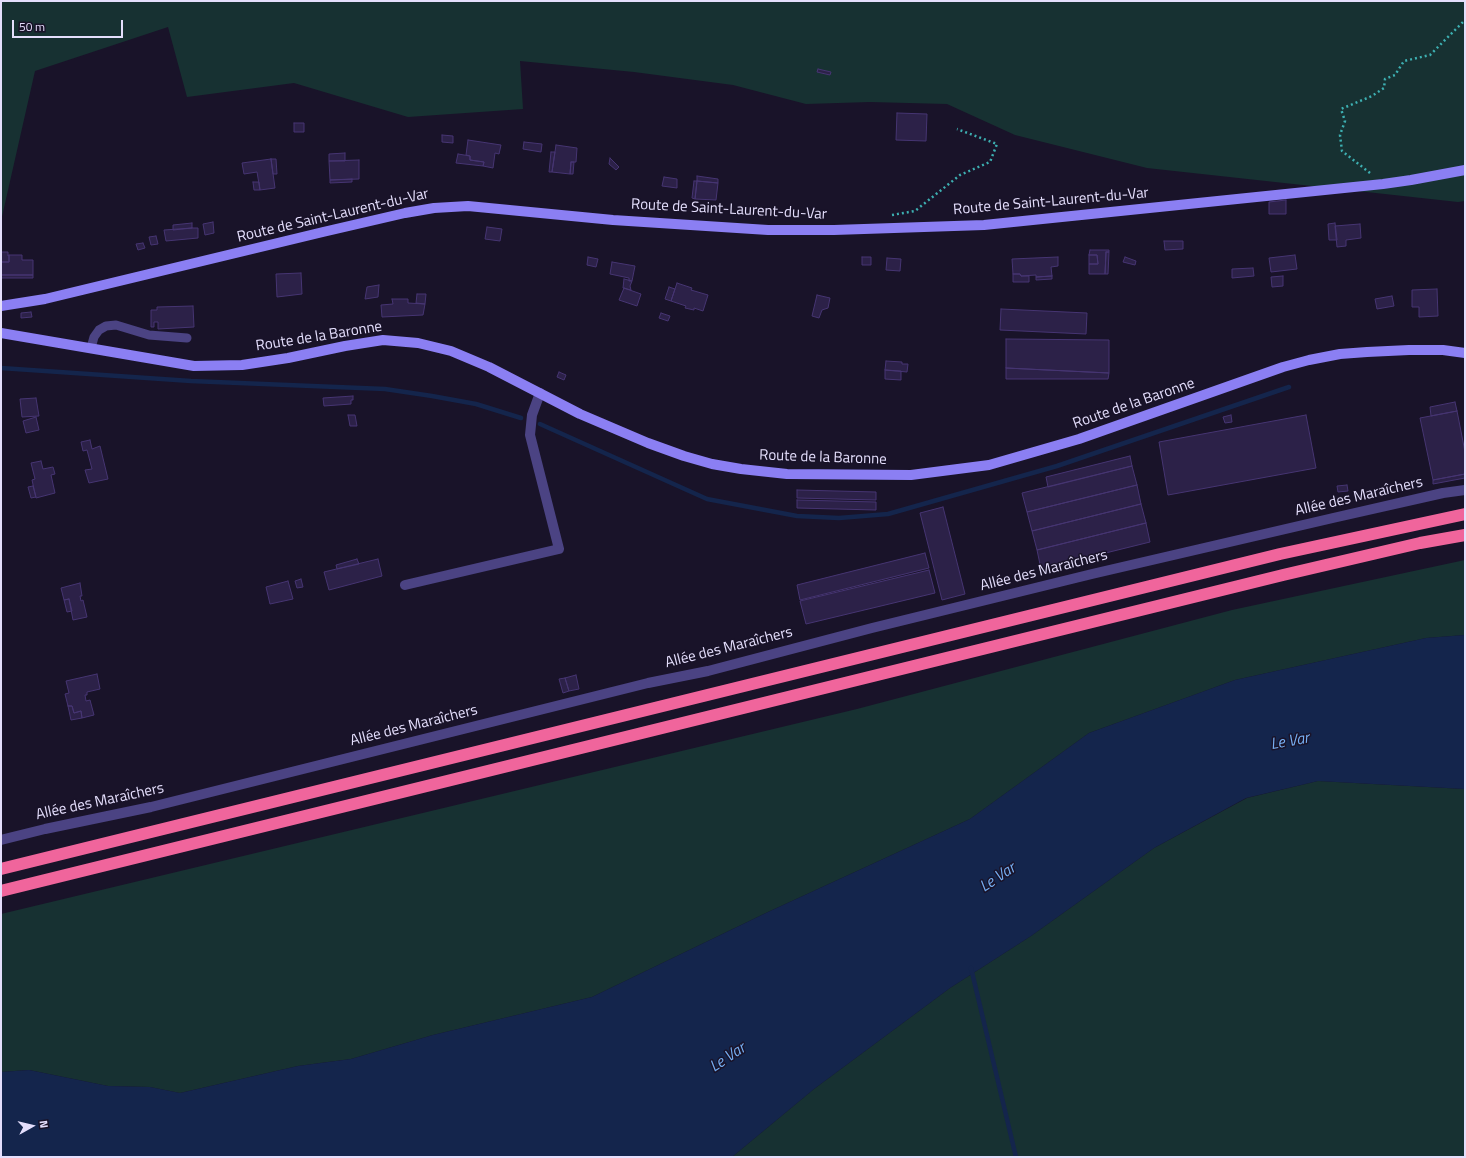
<!DOCTYPE html>
<meta charset="utf-8">
<style>
body{margin:0}
#map{position:relative;width:1466px;height:1158px;overflow:hidden;background:#191329;font-family:"Titillium Web",sans-serif}
canvas{display:block}
.frame{position:absolute;inset:0;border:2px solid #e4defc;pointer-events:none}
.north{position:absolute;left:12px;top:1106px;width:40px;height:40px;-webkit-text-stroke:3px #191329;paint-order:stroke;rotate:82deg;font-size:11px;font-weight:700;line-height:16px;text-align:center;color:#e4defc}
.north::after{content:'';display:block;margin:auto;width:14px;height:18px;background:#e4defc;clip-path:polygon(50% 0,100% 100%,50% 72%,0 100%)}
.scale{position:absolute;left:12px;top:20px;width:111px;height:18px;box-sizing:border-box;border:2px solid #e4defc;border-top:0;padding-left:5px;font-size:12px;line-height:14px;white-space:nowrap;color:#e4defc;-webkit-text-stroke:3px #191329;paint-order:stroke}
</style>
<div id="map">
<canvas width="1466" height="1158"></canvas>
<div class="frame"></div>
<div class="north">N</div>
<div class="scale">50 m</div>
</div>
<script>
const c = document.querySelector('canvas').getContext('2d');
c.lineJoin = 'round';
function paint(path, color) { c.fillStyle = color; c.fill(path, 'evenodd'); }
const toPath = rows => new Path2D(rows.map(r => 'M' + r).join(''));
function strokePath(path, color, width, dash) { c.strokeStyle = color; c.lineWidth = width; c.lineCap = dash ? 'butt' : 'round'; c.setLineDash(dash || []); c.stroke(path); }
function drawText(font, color, halo, rows, align = 'center') {
  c.font = font + ' "Titillium Web",sans-serif'; c.lineWidth = 3; c.setLineDash([]); c.textBaseline = 'middle'; c.strokeStyle = halo; c.fillStyle = color; for (const [text, x, y, turn = 0] of rows) {
    c.save(); c.translate(x, y); c.rotate((+turn || 0) * Math.PI / 180); c.textAlign = isNaN(turn) ? turn : align; if (halo) c.strokeText(text, 0, 0); c.fillText(text, 0, 0); c.restore();
  }
}
paint(toPath([
 [1,1,1465,1,1465,201,1458,202,1147,168,1015,135,947,104,870,102,806,104,733,85,634,72,520,61,523,109,408,117,294,83,187,97,168,27,35,71,1,221],
 [1465,560,1465,635,1426,638,1235,680,1089,733,970,819,768,912,592,997,433,1035,351,1059,298,1066,180,1093,150,1087,108,1086,29,1070,1,1072,1,914,857,709,1232,610],
 [1318,781,1465,789,1465,1157,732,1157,814,1089,950,988,1031,936,1154,848,1247,798]
]), '#173132');
paint(toPath([
 [1465,635,1465,789,1318,781,1246,798,1154,848,1031,936,950,988,814,1089,732,1157,1,1157,1,1072,29,1070,108,1086,150,1087,180,1093,298,1066,351,1059,433,1035,592,997,768,912,970,819,1089,733,1235,680,1426,638]
]), '#14254c');
strokePath(toPath([
 [1,368,191,381,385,389,432,396,476,404,521,418],
 [540,424,707,499,797,516,839,518,888,514,1057,466,1289,387],
 [971,968,1016,1157]
]), '#14254c', 4.5);
const building = toPath([
 [818,69,831,72,830,75,817,72,818,69],
 [897,113,927,114,926,141,896,140,897,113],
 [294,123,304,123,304,132,294,132,294,123],
 [442,135,453,136,453,143,442,142,442,135],
 [468,140,501,145,499,154,495,153,493,168,483,166,484,162,470,160,470,156,466,155,468,140],
 [524,142,542,144,541,152,523,149,524,142],
 [556,145,577,148,576,162,571,162,570,174,552,172,556,145],
 [551,152,555,152,552,172,549,172,551,152],
 [345,153,345,161,329,161,329,154,345,153],
 [458,154,470,156,470,160,484,162,483,166,456,163,458,154],
 [610,158,619,167,616,170,609,164,610,158],
 [271,159,276,159,277,174,273,174,271,159],
 [271,159,275,188,260,190,257,172,244,174,242,163,271,159],
 [359,160,359,179,330,180,329,161,359,160],
 [571,162,574,162,573,174,570,174,571,162],
 [697,176,718,179,718,183,697,181,697,176],
 [664,177,677,179,677,188,662,186,664,177],
 [352,179,352,182,330,183,330,180,352,179],
 [694,181,697,181,695,199,692,198,694,181],
 [697,181,718,183,716,200,695,199,697,181],
 [253,182,259,182,260,190,254,190,253,182],
 [1286,200,1286,214,1269,214,1269,202,1286,200],
 [213,222,214,233,205,235,203,224,213,222],
 [192,223,192,228,173,230,173,225,192,223],
 [1335,223,1337,240,1329,240,1328,224,1335,223],
 [1360,224,1361,238,1346,240,1346,246,1337,247,1335,226,1360,224],
 [487,227,502,229,500,241,485,239,487,227],
 [192,228,198,228,198,238,166,241,164,230,192,228],
 [156,236,158,244,151,245,149,237,156,236],
 [1164,241,1183,241,1183,249,1165,250,1164,241],
 [143,243,145,248,138,250,136,244,143,243],
 [1090,250,1109,250,1109,252,1106,252,1105,274,1089,274,1089,264,1098,264,1097,255,1089,255,1090,250],
 [1,252,8,252,8,256,9,255,9,262,1,262,1,252],
 [1106,252,1109,252,1108,274,1105,274,1106,252],
 [9,255,22,255,22,260,33,260,33,275,1,275,1,262,9,262,9,255],
 [1089,255,1097,255,1098,264,1089,264,1089,255],
 [1295,255,1297,269,1271,272,1269,258,1295,255],
 [588,257,598,259,596,267,587,265,588,257],
 [862,257,871,257,871,265,862,265,862,257],
 [1058,257,1058,266,1051,267,1052,276,1036,277,1036,275,1021,276,1020,274,1013,274,1012,259,1058,257],
 [1125,257,1136,261,1135,265,1123,262,1125,257],
 [887,258,901,259,900,271,886,270,887,258],
 [612,262,635,266,632,281,629,281,629,278,610,274,612,262],
 [1253,268,1254,276,1232,278,1232,269,1253,268],
 [301,273,302,294,277,297,276,274,301,273],
 [1013,274,1020,274,1021,276,1029,276,1029,282,1013,282,1013,274],
 [1,275,33,275,33,278,1,278,1,275],
 [1052,276,1052,279,1036,280,1036,277,1052,276],
 [1283,276,1283,286,1272,287,1271,277,1283,276],
 [624,279,632,281,630,286,631,290,623,288,624,279],
 [677,283,692,288,691,290,708,295,703,311,694,308,694,310,685,308,686,306,671,301,677,283],
 [379,285,378,297,365,299,367,287,379,285],
 [669,287,675,289,671,301,665,299,669,287],
 [624,288,641,294,637,306,619,300,624,288],
 [1437,289,1438,316,1419,317,1419,307,1412,307,1412,290,1437,289],
 [417,294,426,294,425,304,416,303,417,294],
 [817,295,830,298,828,308,822,310,819,318,812,316,817,295],
 [1392,296,1394,306,1377,309,1375,299,1392,296],
 [392,299,408,299,408,303,425,304,423,315,382,317,381,305,393,304,392,299],
 [193,306,194,327,158,329,158,322,154,322,154,327,151,327,151,310,157,310,157,307,193,306],
 [1001,309,1087,313,1086,334,1000,330,1001,309],
 [31,312,32,317,21,318,21,313,31,312],
 [661,313,670,316,668,321,659,318,661,313],
 [1006,339,1109,340,1109,373,1006,368,1006,339],
 [886,361,902,362,902,364,908,364,907,372,885,370,886,361],
 [1006,368,1109,373,1108,379,1006,379,1006,368],
 [885,370,901,371,901,380,885,379,885,370],
 [559,372,566,375,564,380,557,377,559,372],
 [353,396,353,400,351,400,351,404,324,406,323,398,353,396],
 [36,398,39,416,22,417,20,399,36,398],
 [1455,402,1457,411,1431,416,1430,407,1455,402],
 [1457,411,1465,452,1465,474,1433,480,1420,418,1457,411],
 [348,415,355,415,357,426,350,426,348,415],
 [1231,415,1232,422,1225,423,1223,417,1231,415],
 [1306,415,1316,468,1168,495,1159,442,1306,415],
 [36,417,39,430,26,433,23,421,36,417],
 [90,440,92,449,100,446,108,479,89,483,85,470,92,469,87,450,83,451,81,442,90,440],
 [1130,456,1132,466,1048,487,1046,477,1130,456],
 [41,461,43,469,53,467,55,474,51,475,55,493,36,498,32,480,35,479,31,463,41,461],
 [1132,466,1137,485,1027,512,1022,493,1132,466],
 [1465,474,1465,478,1433,484,1433,480,1465,474],
 [1137,485,1141,504,1032,531,1027,512,1137,485],
 [1347,485,1348,491,1338,492,1337,486,1347,485],
 [33,486,36,497,31,498,28,487,33,486],
 [797,490,876,492,876,500,797,498,797,490],
 [797,500,876,502,876,510,797,508,797,500],
 [1141,504,1146,523,1037,550,1032,531,1141,504],
 [943,507,965,594,942,600,920,513,943,507],
 [1146,523,1150,542,1041,569,1037,550,1146,523],
 [925,553,929,568,800,600,797,585,925,553],
 [357,559,359,564,337,569,336,565,357,559],
 [378,559,382,576,329,590,324,572,378,559],
 [929,570,935,593,806,624,800,601,929,570],
 [301,579,303,587,297,588,295,581,301,579],
 [288,581,293,599,270,604,266,587,288,581],
 [80,583,82,596,80,596,81,601,83,600,87,617,73,620,69,599,64,600,61,588,80,583],
 [69,599,72,611,67,612,64,600,69,599],
 [97,674,100,689,87,692,87,695,85,695,86,701,90,700,94,715,82,718,81,711,74,713,72,706,68,706,65,694,69,693,66,681,97,674],
 [576,675,579,689,569,691,565,678,576,675],
 [565,678,569,691,563,693,559,679,565,678],
 [68,706,72,706,74,713,81,711,82,718,71,720,68,706]
]);
paint(building, '#2c2148');
strokePath(building, '#463572', 1);
strokePath(toPath([
 [1370,173,1342,151,1340,135,1345,121,1341,109,1372,96,1384,88,1385,79,1395,75,1404,61,1430,55,1465,20],
 [892,215,915,211,960,175,990,162,997,144,957,129]
]), '#3dafb1', 2.5, [2, 3]);
strokePath(toPath([
 [91,348,94,337,99,330,106,326,116,325,149,335,187,338]
]), '#4b4383', 9);
strokePath(toPath([
 [405,585,559,549,530,435,532,415,540,393],
 [1,840,45,829,151,807,648,683,708,671,872,628,1092,574,1333,518,1443,493,1465,490]
]), '#4b4383', 10);
strokePath(toPath([
 [1,306,45,299,323,232,405,213,434,208,468,206,613,220,768,230,834,230,984,225,1383,184,1411,180,1465,170],
 [1,333,194,366,242,365,288,358,345,346,383,340,418,343,451,351,489,367,580,414,648,443,684,456,712,464,741,469,787,474,911,475,989,465,1079,439,1283,367,1309,360,1340,354,1367,352,1409,350,1443,350,1465,353]
]), '#8b7ff3', 10);
strokePath(toPath([
 [1,869,1280,554,1465,514],
 [1,891,1283,575,1420,543,1465,535]
]), '#f0659c', 12);
drawText('15px', '#e4defc', '#191329', [
 ["Route de Saint-Laurent-du-Var",1051,202,-5],
 ["Route de Saint-Laurent-du-Var",729,210,3],
 ["Route de Saint-Laurent-du-Var",333,216,-13],
 ["Route de la Baronne",319,337,-9],
 ["Route de la Baronne",1134,404,-19],
 ["Route de la Baronne",823,458,2],
 ["Allée des Maraîchers",1359,497,-13],
 ["Allée des Maraîchers",1044,571,-14],
 ["Allée des Maraîchers",729,648,-14],
 ["Allée des Maraîchers",414,726,-14],
 ["Allée des Maraîchers",100,802,-12]
]);
drawText('italic 16px', '#76aef2', '#191329', [
 ["Le Var",1290,742,-10],
 ["Le Var",998,878,-34],
 ["Le Var",728,1058,-34]
]);
</script>
